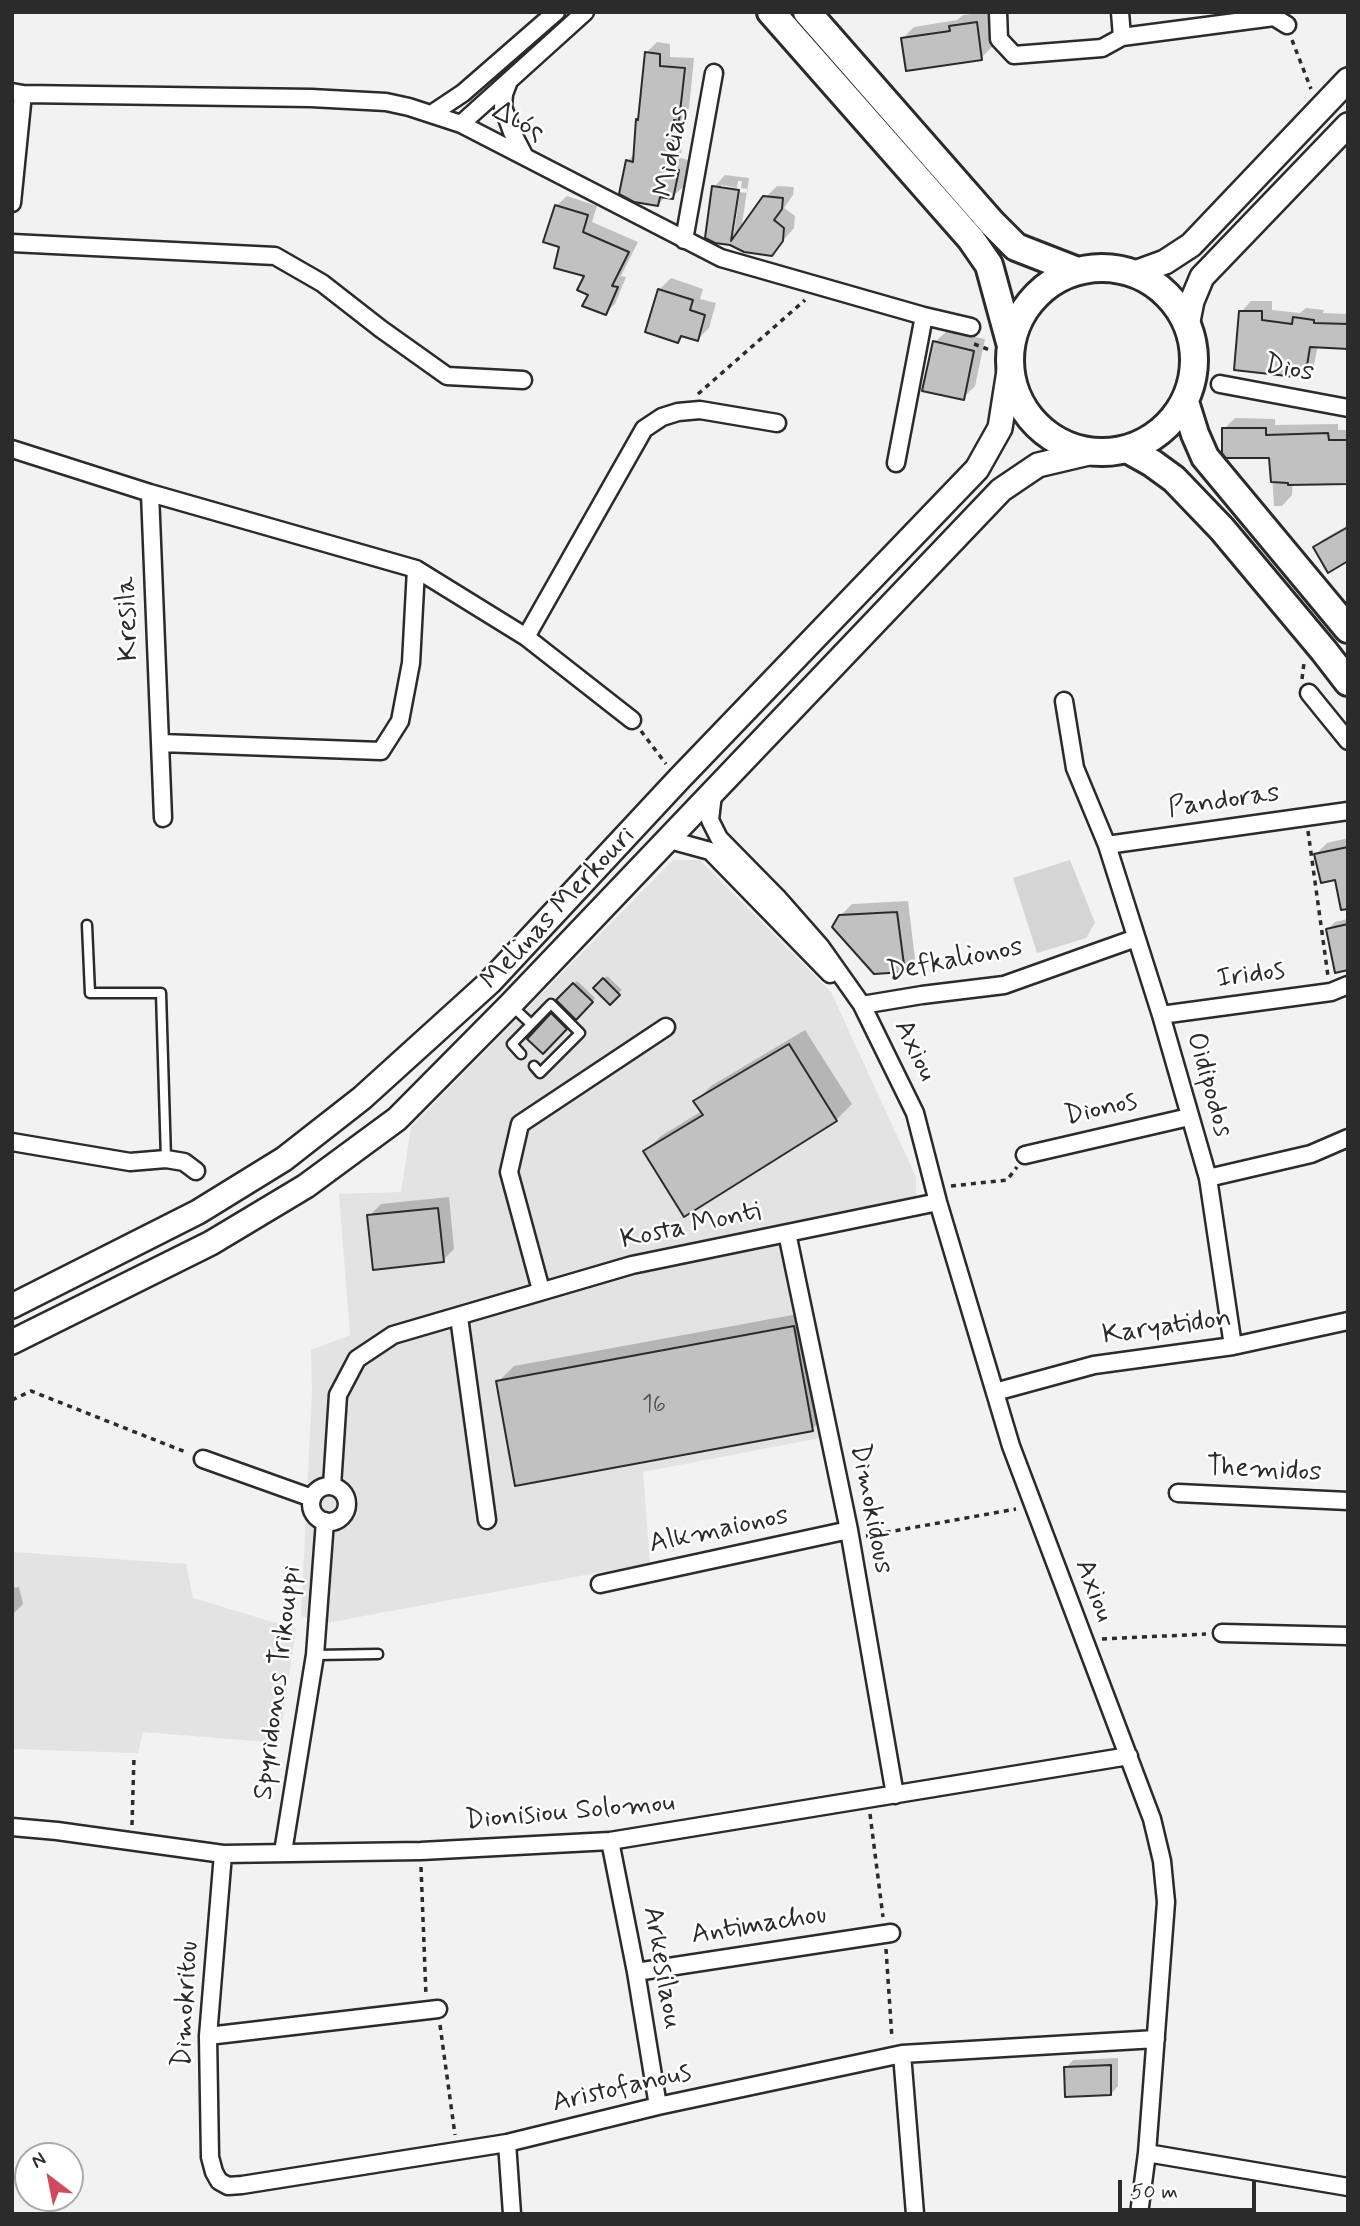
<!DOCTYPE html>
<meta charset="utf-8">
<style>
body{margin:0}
#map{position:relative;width:1360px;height:2226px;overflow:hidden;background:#f2f2f2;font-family:Mynerve,sans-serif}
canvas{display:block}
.frame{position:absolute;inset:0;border:14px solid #2b2b2b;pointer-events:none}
.north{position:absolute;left:14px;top:2142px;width:70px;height:70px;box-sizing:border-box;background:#fff;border:2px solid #aaa;border-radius:50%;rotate:328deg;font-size:19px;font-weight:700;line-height:28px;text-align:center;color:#2b2b2b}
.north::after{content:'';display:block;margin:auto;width:24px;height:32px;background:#d1495b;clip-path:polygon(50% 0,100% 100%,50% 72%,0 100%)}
.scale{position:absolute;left:1118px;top:2180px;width:138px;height:32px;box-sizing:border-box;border:4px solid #2b2b2b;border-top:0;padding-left:9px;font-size:21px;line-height:24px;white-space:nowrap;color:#2b2b2b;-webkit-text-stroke:5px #fff;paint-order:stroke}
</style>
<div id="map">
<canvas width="1360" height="2226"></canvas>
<div class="frame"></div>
<div class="north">N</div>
<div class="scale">50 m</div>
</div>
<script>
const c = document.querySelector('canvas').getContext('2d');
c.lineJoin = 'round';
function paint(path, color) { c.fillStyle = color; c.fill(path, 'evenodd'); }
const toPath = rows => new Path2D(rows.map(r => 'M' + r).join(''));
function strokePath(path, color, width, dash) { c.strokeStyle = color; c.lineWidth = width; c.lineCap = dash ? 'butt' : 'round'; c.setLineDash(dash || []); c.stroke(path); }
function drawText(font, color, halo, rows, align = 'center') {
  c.font = font + ' Mynerve,sans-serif'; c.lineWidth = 5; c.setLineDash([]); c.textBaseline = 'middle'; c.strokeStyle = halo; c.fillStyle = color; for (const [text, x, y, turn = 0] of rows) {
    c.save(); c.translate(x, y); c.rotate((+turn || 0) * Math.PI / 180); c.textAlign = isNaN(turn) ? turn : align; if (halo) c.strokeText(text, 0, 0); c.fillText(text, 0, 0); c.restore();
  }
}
paint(toPath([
 [673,860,700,860,831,992,916,1177,916,1200,775,1226,820,1438,643,1472,650,1563,326,1623,301,1616,312,1391,311,1350,350,1335,339,1194,401,1192,411,1127],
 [12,1552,186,1564,193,1598,296,1629,279,1743,143,1732,138,1753,12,1749]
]), '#e3e3e3');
paint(toPath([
 [1070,860,1095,923,1086,938,1037,953,1013,878]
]), '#d5d5d5');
paint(toPath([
 [988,12,992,47,981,58,903,38,914,27,957,20,963,15],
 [657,42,670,44,670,57,694,58,689,108,684,114,681,158,688,160,683,187,672,197,666,196,658,205,628,161,635,153,646,53],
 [725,175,749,178,741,230,765,198,777,186,794,187,793,195,784,208,795,216,794,228,771,254,731,243,714,187],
 [738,181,742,181,741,188,748,189,747,193,740,192,734,233,730,233,721,185,737,188],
 [567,196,597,206,592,222,638,242,621,276,626,277,615,304,605,313,590,294,586,274,561,246,545,241,557,205],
 [671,278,703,289,700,299,716,303,709,328,698,339,683,335,678,341,659,290],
 [1251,301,1272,301,1272,310,1300,313,1306,308,1324,310,1323,313,1348,314,1348,347,1318,345,1314,365,1304,376,1241,312],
 [947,331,985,339,975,386,963,398,935,342],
 [1235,418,1275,419,1275,425,1338,424,1338,430,1348,430,1348,476,1293,476,1292,495,1282,506,1274,506,1271,456,1224,429],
 [1348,525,1348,559,1315,547,1322,540],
 [1348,838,1348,875,1316,854,1327,843],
 [908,901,915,959,904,970,840,916,852,904],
 [1348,919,1348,969,1328,929,1335,922],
 [607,976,622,990,610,1002,596,988],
 [577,981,595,998,576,1017,559,1000],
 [558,1009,571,1022,543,1052,529,1039],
 [805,1030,852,1104,836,1120,645,1151,661,1136,702,1111,695,1102,711,1086],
 [449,1197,454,1249,443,1260,369,1216,381,1204],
 [809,1312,827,1414,812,1429,498,1382,514,1366],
 [19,1587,23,1604,12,1615,12,1588],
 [1118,2058,1118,2086,1111,2094,1066,2068,1073,2060]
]), '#0003');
const building = toPath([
 [977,22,982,60,906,71,901,38,950,31,949,26,977,22],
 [645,52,660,54,660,66,685,68,679,121,674,120,671,169,679,170,673,199,660,197,658,206,634,202,619,194,626,160,633,162,636,119,638,120,645,52],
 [712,186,739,190,731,241,763,196,783,198,782,209,774,220,784,228,783,241,772,256,744,252,730,245,715,243,705,238,712,186],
 [555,205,588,215,583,232,629,252,612,286,618,287,606,315,582,306,588,295,577,290,584,276,554,268,559,247,543,242,555,205],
 [658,289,693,300,690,310,705,315,698,341,681,336,678,343,645,332,658,289],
 [1239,311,1262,311,1262,320,1292,324,1293,317,1314,320,1314,323,1348,324,1348,349,1310,347,1305,378,1234,370,1239,311],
 [933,341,974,351,964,400,922,391,933,341],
 [1222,428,1266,428,1266,435,1328,433,1329,440,1348,440,1348,484,1288,485,1288,483,1271,482,1269,458,1226,458,1222,453,1222,428],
 [1348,527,1348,561,1328,573,1313,547,1348,527],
 [1348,847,1348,909,1341,910,1335,880,1321,883,1314,854,1348,847],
 [897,912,905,972,874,974,832,927,839,915,897,912],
 [1348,924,1348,970,1335,973,1326,929,1348,924],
 [603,978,620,995,610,1005,593,988,603,978],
 [573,983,593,1002,576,1020,556,1000,573,983],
 [551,1013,567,1029,543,1054,527,1039,551,1013],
 [789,1044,837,1121,684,1217,643,1151,703,1115,693,1101,789,1044],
 [438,1208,444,1262,373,1270,367,1215,438,1208],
 [794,1326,813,1431,515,1486,496,1381,794,1326],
 [1111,2065,1111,2095,1065,2097,1064,2067,1111,2065]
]);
paint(building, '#c1c1c1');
strokePath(building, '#2b2b2b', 2);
const lane = toPath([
 [87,925,90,993,161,993,166,1159],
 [513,1007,531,1024],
 [521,1054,512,1044,551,1004,580,1033,540,1073,534,1066],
 [315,1655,378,1654]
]);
const street = toPath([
 [998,12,999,39,1014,55,1102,48,1122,37,1274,17,1287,25],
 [1120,12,1122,37],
 [509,81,504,94,503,107,512,132,525,157],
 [12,92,23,94,311,98,386,102,409,107,461,124,721,258,924,316,971,327],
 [433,113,463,93,556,12],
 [461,124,585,12],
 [12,203,23,94],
 [684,240,714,73],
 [12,243,275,256,322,283,381,329,447,376,523,380],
 [1220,384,1348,408],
 [12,449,150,493,416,569,526,637,632,720],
 [896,463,924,316],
 [150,493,163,818],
 [526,637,644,429,662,417,678,412,700,410,777,423],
 [1309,693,1348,741],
 [1064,701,1075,768,1107,845,1161,1015,1208,1178,1233,1346],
 [161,743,381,751,400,721,411,663,416,569],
 [713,794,710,820,719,838,777,897,821,947,862,1005,915,1113,938,1202,1011,1446,1152,1819,1162,1861,1166,1902,1147,2153,1139,2214],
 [666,839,710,851,830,974],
 [1107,845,1348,811],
 [862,1005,922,995,1004,985,1136,938],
 [1161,1015,1331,992,1348,985],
 [12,1142,130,1162,166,1159,184,1162,196,1171],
 [1025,1155,1189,1117],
 [1208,1178,1311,1154,1348,1138],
 [787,1233,849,1530,895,1795],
 [541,1290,509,1172,520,1124,666,1027],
 [459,1317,487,1520],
 [995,1392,1094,1365,1233,1346,1348,1321],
 [203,1459,312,1498],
 [332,1486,338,1395,357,1359,393,1335,632,1265,938,1202],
 '311 1504a18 18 0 1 1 36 0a18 18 0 1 1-36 0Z',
 [1178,1493,1348,1501],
 [600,1584,849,1530],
 [1222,1633,1348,1636],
 [12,1827,57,1831,223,1854,421,1851,610,1841,1129,1756],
 [610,1841,636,1972,658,2106],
 [283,1852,315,1655,325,1521],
 [223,1854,208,2036,210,2157,214,2172,219,2181,228,2186,242,2185,507,2143,658,2106,902,2054,1156,2039],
 [636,1972,891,1933],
 [208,2036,438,2009],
 [902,2054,915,2214],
 [507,2143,512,2214],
 [1147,2153,1348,2187]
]);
const secondary = toPath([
 [1135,273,1165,262,1191,245,1348,80],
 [1187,326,1192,301,1202,277,1348,125],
 [12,1306,198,1212,284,1159,362,1098,490,982,679,779,977,469,1000,428,1009,371],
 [12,1342,211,1243,306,1186,397,1119,510,1005,1001,490,1038,465,1093,452]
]);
const primary = toPath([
 [771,12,971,239,989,265,1010,342],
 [807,12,992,223,1016,247,1075,270],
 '1010 360a92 92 0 1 1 184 0a92 92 0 1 1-184 0Z',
 [1185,402,1195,434,1205,457,1348,629],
 [1127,449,1152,463,1174,479,1222,529,1324,651,1348,682]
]);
strokePath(lane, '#2b2b2b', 13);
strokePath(street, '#2b2b2b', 21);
strokePath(secondary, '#2b2b2b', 28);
strokePath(primary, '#2b2b2b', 32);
strokePath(toPath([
 [1292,40,1311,89],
 [974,344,990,350],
 [1194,373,1205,378],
 [698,394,805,300],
 [1302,679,1304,663],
 [641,731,666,764],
 [1308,831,1328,976],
 [951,1186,1007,1180,1017,1167],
 [12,1400,31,1391,188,1453],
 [866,1536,1016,1509],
 [1102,1639,1206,1634],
 [870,1814,883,1917],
 [132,1825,134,1757],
 [421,1867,426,1996],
 [886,1949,892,2039],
 [440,2025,455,2135]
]), '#2b2b2b', 3.5, [5, 5]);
strokePath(lane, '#fff', 8);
strokePath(street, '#fff', 16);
strokePath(secondary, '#fff', 23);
strokePath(primary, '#fff', 26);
drawText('24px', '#505050', null, [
 ["16",654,1406]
]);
drawText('28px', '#2b2b2b', '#fff', [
 ["Διός",518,123,28],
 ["Mideias",673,152,-80],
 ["Dios",1289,370,11],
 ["Kresila",129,619,-92],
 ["Pandoras",1224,802,-8],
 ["Melinas Merkouri",559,909,-47],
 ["Defkalionos",955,961,-11],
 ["Iridos",1251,976,-8],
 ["Axiou",914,1051,64],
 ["Oidipodos",1208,1085,74],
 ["Dionos",1101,1110,-13],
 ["Kosta Monti",691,1227,-12],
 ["Karyatidon",1167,1328,-8],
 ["Themidos",1264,1471,3],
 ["Dimokidous",870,1509,79],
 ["Alkmaionos",719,1531,-12],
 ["Axiou",1093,1591,69],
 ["Spyridonos Trikouppi",279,1683,-83],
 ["Dionisiou Solomou",570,1813,-5],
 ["Antimachou",759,1926,-9],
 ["Arkesilaou",661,1968,80],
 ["Dimokritou",187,2004,-87],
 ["Aristofanous",622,2089,-13]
]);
</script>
